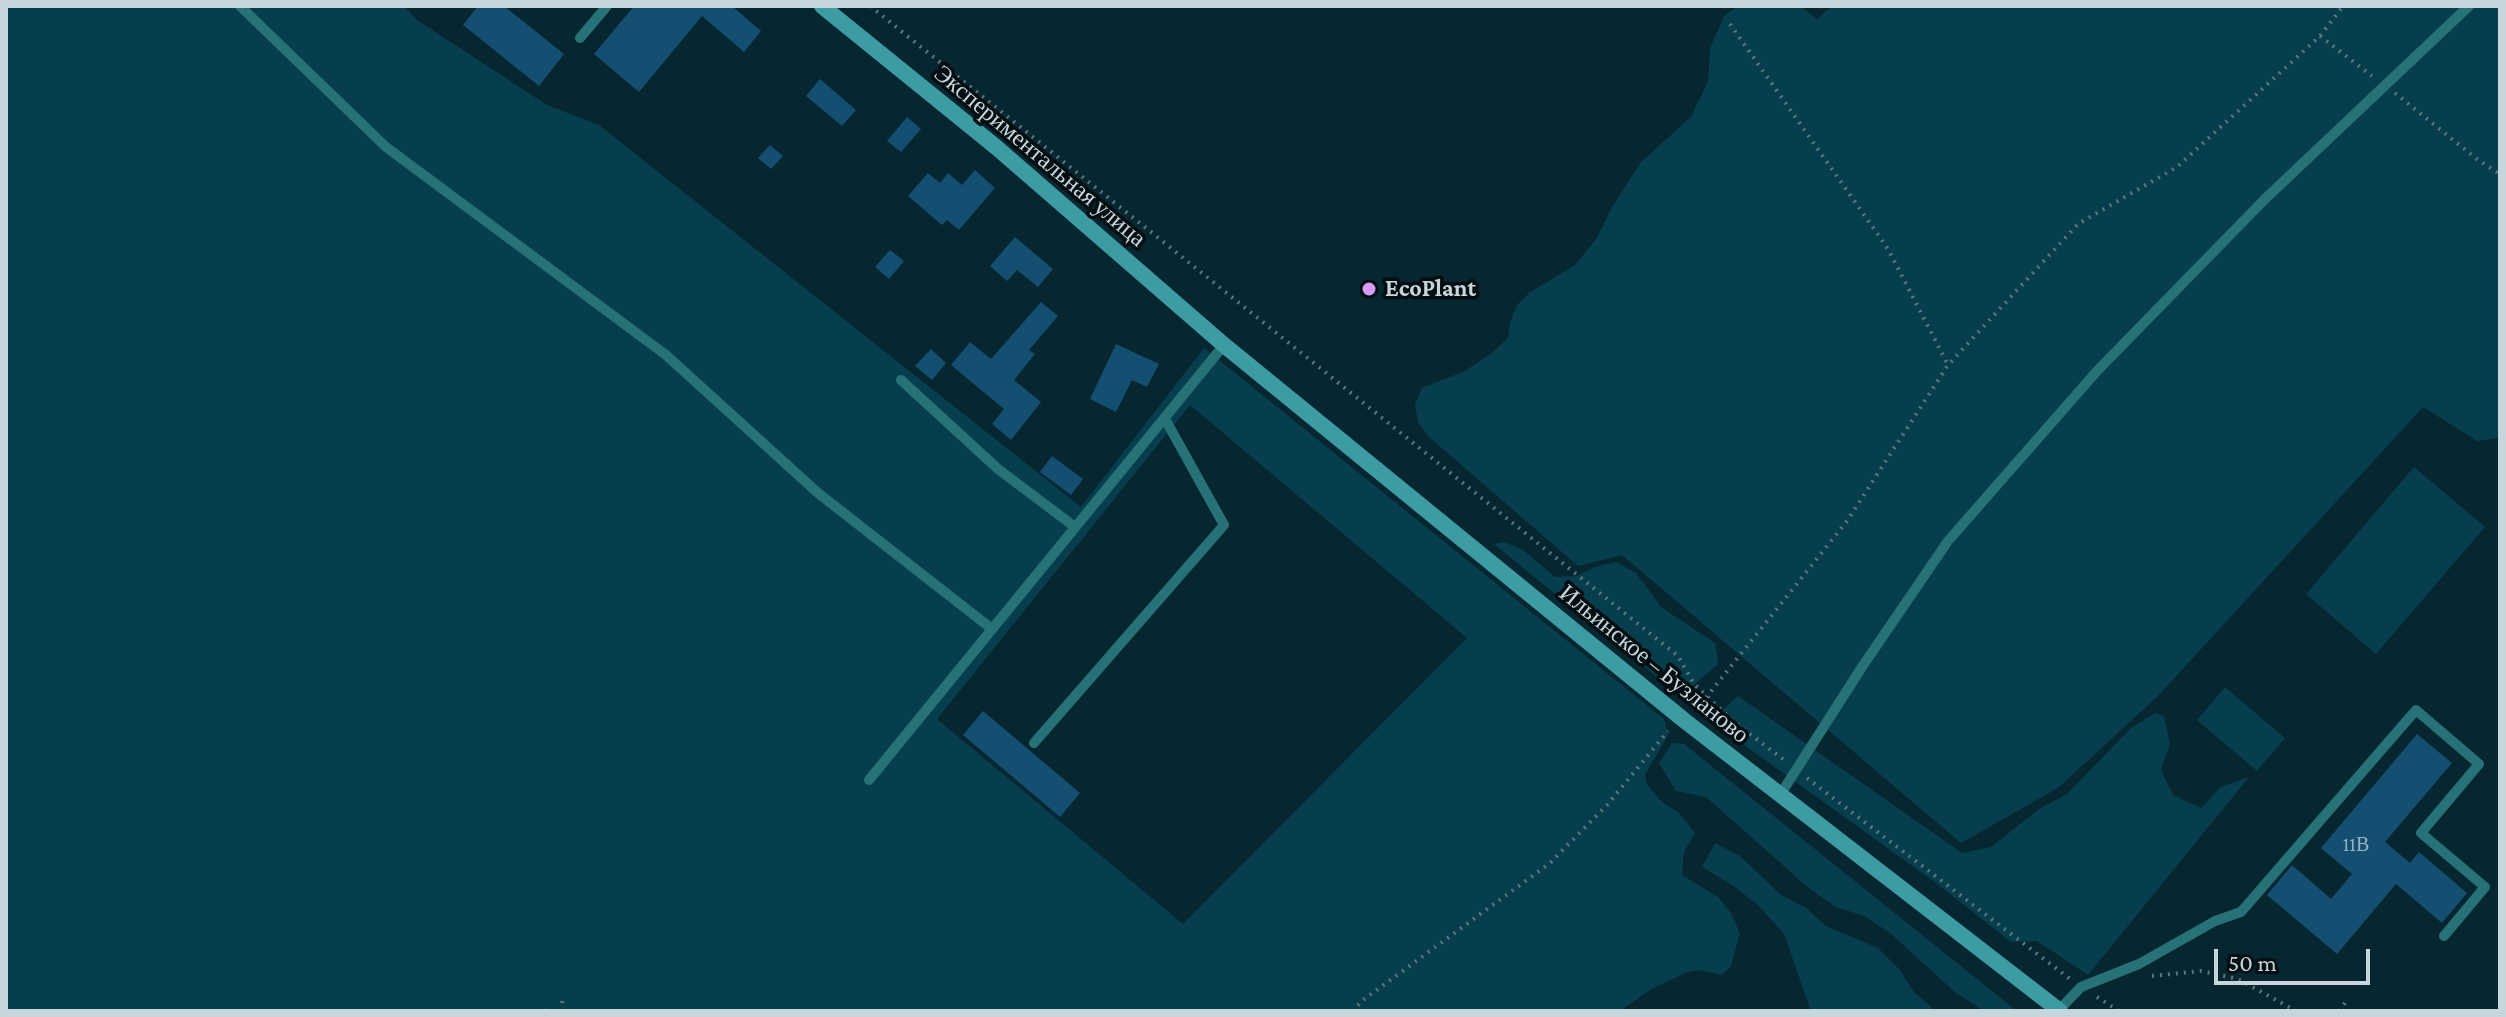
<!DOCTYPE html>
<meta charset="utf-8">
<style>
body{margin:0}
#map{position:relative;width:2506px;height:1017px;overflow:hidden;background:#072730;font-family:"Crimson Pro",serif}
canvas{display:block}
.frame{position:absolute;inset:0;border:8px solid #c6d6dc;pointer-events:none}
.scale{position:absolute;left:2214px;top:949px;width:156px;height:36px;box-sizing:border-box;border:4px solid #c6d6dc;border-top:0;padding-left:10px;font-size:24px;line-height:28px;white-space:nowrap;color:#c6d6dc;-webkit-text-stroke:6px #030e12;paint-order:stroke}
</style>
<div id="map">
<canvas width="2506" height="1017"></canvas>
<div class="frame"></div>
<div class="scale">50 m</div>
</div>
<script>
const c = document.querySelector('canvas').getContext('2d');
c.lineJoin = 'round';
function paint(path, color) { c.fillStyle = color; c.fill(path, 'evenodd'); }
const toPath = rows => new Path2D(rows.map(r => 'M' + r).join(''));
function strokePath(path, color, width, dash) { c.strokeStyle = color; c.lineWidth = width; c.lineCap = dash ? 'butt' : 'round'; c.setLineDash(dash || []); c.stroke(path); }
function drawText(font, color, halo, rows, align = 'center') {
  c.font = font + ' "Crimson Pro",serif'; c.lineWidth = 7; c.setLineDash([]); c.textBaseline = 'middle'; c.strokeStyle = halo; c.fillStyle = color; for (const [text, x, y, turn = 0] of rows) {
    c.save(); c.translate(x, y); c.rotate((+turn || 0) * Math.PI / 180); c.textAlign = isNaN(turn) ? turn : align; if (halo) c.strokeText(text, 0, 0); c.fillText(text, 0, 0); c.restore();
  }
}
paint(toPath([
 [10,6,404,6,417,20,547,105,599,125,1081,507,1204,348,1664,719,1668,735,1645,775,1647,784,1661,801,1679,813,1695,833,1684,852,1682,875,1718,897,1731,913,1740,933,1731,966,1722,975,1699,970,1688,972,1653,988,1620,1011,6,1011,6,11],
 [1190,405,1467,638,1183,924,937,719],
 [1738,6,1800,6,1817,19,1832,6,2500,6,2500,438,2477,441,2423,407,2158,696,2058,788,1961,843,1622,555,1578,566,1429,437,1418,422,1415,405,1422,388,1465,371,1493,352,1508,338,1510,322,1517,305,1529,293,1575,265,1597,238,1612,207,1641,162,1691,117,1708,81,1710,48,1724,16],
 [2414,467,2485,527,2376,654,2306,594],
 [1504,542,1523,550,1555,577,1576,576,1595,567,1616,562,1636,573,1661,607,1715,643,1718,664,1688,690,1669,687,1494,544],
 [2225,687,2285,738,2257,771,2197,720],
 [1738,696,1962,853,1991,847,2039,809,2067,794,2131,728,2155,713,2164,716,2170,744,2161,770,2173,795,2201,808,2221,787,2249,777,2088,975,2037,941,2011,942,1936,883,1711,721],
 [1672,743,1684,744,2017,1011,1984,1011,1956,993,1890,933,1864,916,1836,907,1810,889,1706,797,1676,791,1659,763],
 [1715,843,1740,856,1780,894,1806,908,1826,926,1878,948,1899,969,1914,992,1936,1011,1811,1011,1784,934,1758,905,1732,885,1702,867]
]), '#063e4d');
paint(toPath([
 [478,6,504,6,564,54,539,86,463,25],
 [634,6,732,6,761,31,744,52,702,16,639,92,594,54],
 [820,79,856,110,842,126,806,96],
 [907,117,921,129,901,152,887,141],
 [770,145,783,156,771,169,758,158],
 [975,170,995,188,959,230,947,220,942,225,908,196,928,173,940,183,948,173,962,185],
 [1015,237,1053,269,1038,287,1017,270,1007,281,990,266],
 [890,250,904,261,889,279,875,267],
 [1041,302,1058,316,1029,350,1035,354,1014,380,1041,402,1011,440,992,424,1004,409,951,365,970,342,991,359],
 [1116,344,1159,364,1147,387,1132,380,1116,412,1090,399],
 [931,349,946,363,932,380,915,366],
 [1052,456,1083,479,1071,495,1040,472],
 [983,711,1080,793,1060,817,963,735],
 [2417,734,2452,763,2385,842,2410,863,2419,852,2467,893,2442,923,2396,884,2337,954,2267,895,2292,865,2331,899,2352,874,2321,848]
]), '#144e70');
strokePath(toPath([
 [870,6,1678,656,1694,684,1733,721,1784,760],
 [1730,24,1888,249,1948,365],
 [2320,36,2372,76],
 [2395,93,2478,160,2500,174],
 [1696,710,1847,521,1948,365,2078,224,2177,167,2320,36,2343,6],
 [1807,778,2070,979],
 [2152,976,2201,971,2238,979,2296,1011],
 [2097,997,2119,1011],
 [546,1011,549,1009],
 [561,1011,563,996],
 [1352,1011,1363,1000,1550,863,1607,805,1668,731],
 [2339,1011,2348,999]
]), '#5e767e', 4, [2, 6]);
strokePath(toPath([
 [240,6,386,147,666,355,818,493,992,629],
 [580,38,607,6],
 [901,380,998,469,1075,527],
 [1034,743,1224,525,1165,419],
 [869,780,1224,345],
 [1780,795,1862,667,1948,541,2097,371,2265,199,2469,6],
 [2059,1010,2081,987,2139,964,2215,921,2241,912,2416,710,2479,764,2421,833,2485,887,2444,936]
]), '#267277', 10);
strokePath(toPath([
 [822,6,996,147,1224,345,1685,721,2060,1011]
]), '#3d9ba3', 16);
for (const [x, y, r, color] of [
 [1369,289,8,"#d99af7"]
]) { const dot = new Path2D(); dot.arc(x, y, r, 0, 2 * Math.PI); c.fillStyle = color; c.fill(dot); strokePath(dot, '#030e12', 3); }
drawText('20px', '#9ab4c1', null, [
 ["11В",2356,845]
]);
drawText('24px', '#c6d6dc', '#030e12', [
 ["Экспериментальная улица",1040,156,40],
 ["Ильинское – Бузланово",1654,664,39]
]);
drawText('bold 24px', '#c6d6dc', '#030e12', [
 ["EcoPlant",1385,289]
], 'left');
</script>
